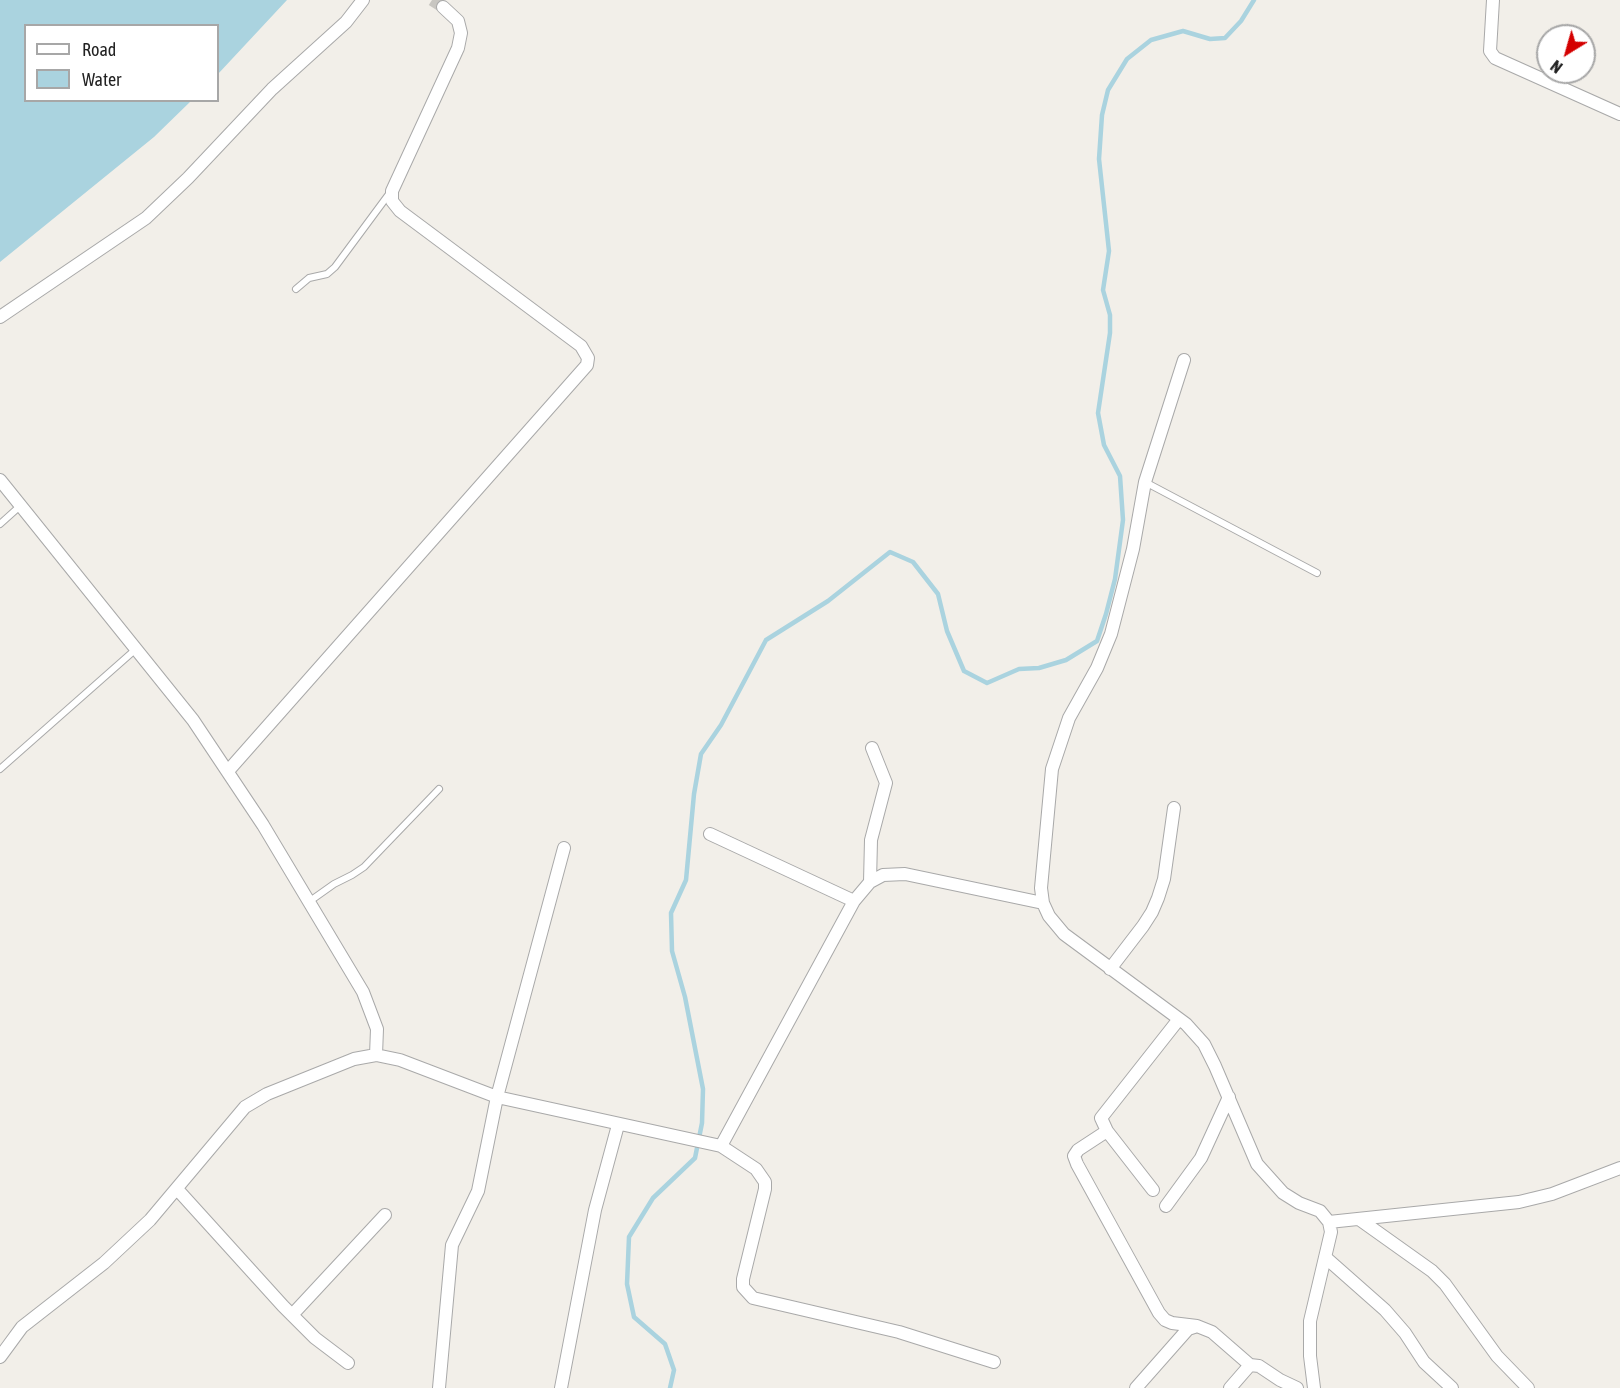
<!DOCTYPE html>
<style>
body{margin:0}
#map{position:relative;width:1620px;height:1388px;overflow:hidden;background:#f2efe9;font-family:"Asap Condensed",sans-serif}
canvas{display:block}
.legend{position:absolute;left:24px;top:24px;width:195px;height:78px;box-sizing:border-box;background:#fff;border:2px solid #a7a7a7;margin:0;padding:8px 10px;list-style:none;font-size:18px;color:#222}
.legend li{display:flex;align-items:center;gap:12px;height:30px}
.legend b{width:30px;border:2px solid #a7a7a7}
.north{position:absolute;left:1536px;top:24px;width:60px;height:60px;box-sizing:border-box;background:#fff;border:2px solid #a7a7a7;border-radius:50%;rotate:217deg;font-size:16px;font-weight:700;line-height:24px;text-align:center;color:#222}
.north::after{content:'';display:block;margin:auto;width:21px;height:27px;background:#d40000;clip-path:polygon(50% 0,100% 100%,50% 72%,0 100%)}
</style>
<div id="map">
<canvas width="1620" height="1388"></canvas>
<ul class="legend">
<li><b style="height:8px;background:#fff"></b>Road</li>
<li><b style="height:16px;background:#aad3df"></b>Water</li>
</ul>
<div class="north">N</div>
</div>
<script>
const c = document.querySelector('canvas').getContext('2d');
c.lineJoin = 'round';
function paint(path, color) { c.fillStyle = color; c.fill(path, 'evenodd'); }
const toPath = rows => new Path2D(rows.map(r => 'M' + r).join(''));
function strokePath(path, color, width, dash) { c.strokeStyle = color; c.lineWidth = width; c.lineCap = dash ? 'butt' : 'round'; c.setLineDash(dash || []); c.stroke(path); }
paint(toPath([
 [0,0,287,0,218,74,218,26,26,26,26,100,191,101,154,137,0,262]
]), '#aad3df');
strokePath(toPath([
 [670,1388,674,1370,665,1344,634,1317,627,1284,629,1237,653,1198,695,1158,702,1123,703,1089,685,997,672,951,671,913,686,880,694,794,701,754,721,725,766,640,828,601,890,552,913,562,938,594,947,631,964,671,987,683,1019,669,1039,668,1066,660,1097,641,1106,614,1115,579,1123,520,1120,476,1104,445,1098,413,1110,333,1110,315,1103,290,1109,251,1099,159,1102,115,1108,90,1127,59,1151,40,1183,31,1210,39,1225,38,1241,21,1254,0]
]), '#aad3df', 4.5);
strokePath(toPath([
 [432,0,443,7]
]), '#c8c6c1', 12, [12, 6]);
const lane = toPath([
 [296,289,309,278,327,274,335,267,389,194],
 [1145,482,1317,573],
 [0,524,19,507],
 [0,769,136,649],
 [310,901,334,884,352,875,364,867,439,789]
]);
const street = toPath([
 [1493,0,1490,51,1495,58,1620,114],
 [0,317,146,218,188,178,272,89,346,22,363,0],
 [1184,360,1145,482,1133,549,1111,634,1097,668,1069,718,1052,769,1041,888,1043,903,1049,916,1064,934,1186,1024,1204,1044,1215,1066,1257,1164,1283,1193,1299,1203,1320,1211,1329,1222,1331,1232,1310,1321,1310,1356,1314,1388],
 [0,480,193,720,263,825,363,992,377,1029,376,1055],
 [228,771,587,365,588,358,581,346,400,211,392,201,392,191,458,48,461,33,458,21,443,7],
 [710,834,854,901],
 [870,882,871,840,886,783,872,748],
 [1110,969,1143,926,1152,912,1158,898,1164,879,1174,808],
 [1107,1131,1078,1150,1074,1156,1077,1164,1159,1313,1165,1320,1172,1323,1197,1326],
 [721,1146,854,901,870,882,883,875,905,874,1043,903],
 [177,1189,283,1306,315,1338,348,1363],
 [1153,1190,1107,1131,1101,1118,1179,1019],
 [1166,1206,1201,1158,1229,1097],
 [1359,1219,1432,1271,1445,1284,1497,1356,1528,1388],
 [1329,1222,1519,1202,1552,1194,1620,1168],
 [1325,1257,1385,1310,1405,1333,1424,1362,1452,1388],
 [292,1315,385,1215],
 [0,1357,22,1327,104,1263,150,1220,245,1107,267,1094,354,1059,376,1055,400,1060,497,1097,721,1146,756,1169,765,1182,765,1189,743,1279,743,1287,753,1298,899,1332,994,1362],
 [439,1388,452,1245,478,1191,497,1097,564,848],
 [561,1388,595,1210,618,1125],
 [1136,1388,1188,1329,1197,1326,1212,1332,1250,1365],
 [1230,1388,1250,1365,1259,1366,1280,1380,1297,1388]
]);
strokePath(lane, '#a9a9a9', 8);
strokePath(street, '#a9a9a9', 14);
strokePath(lane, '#fff', 6);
strokePath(street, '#fff', 12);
</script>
